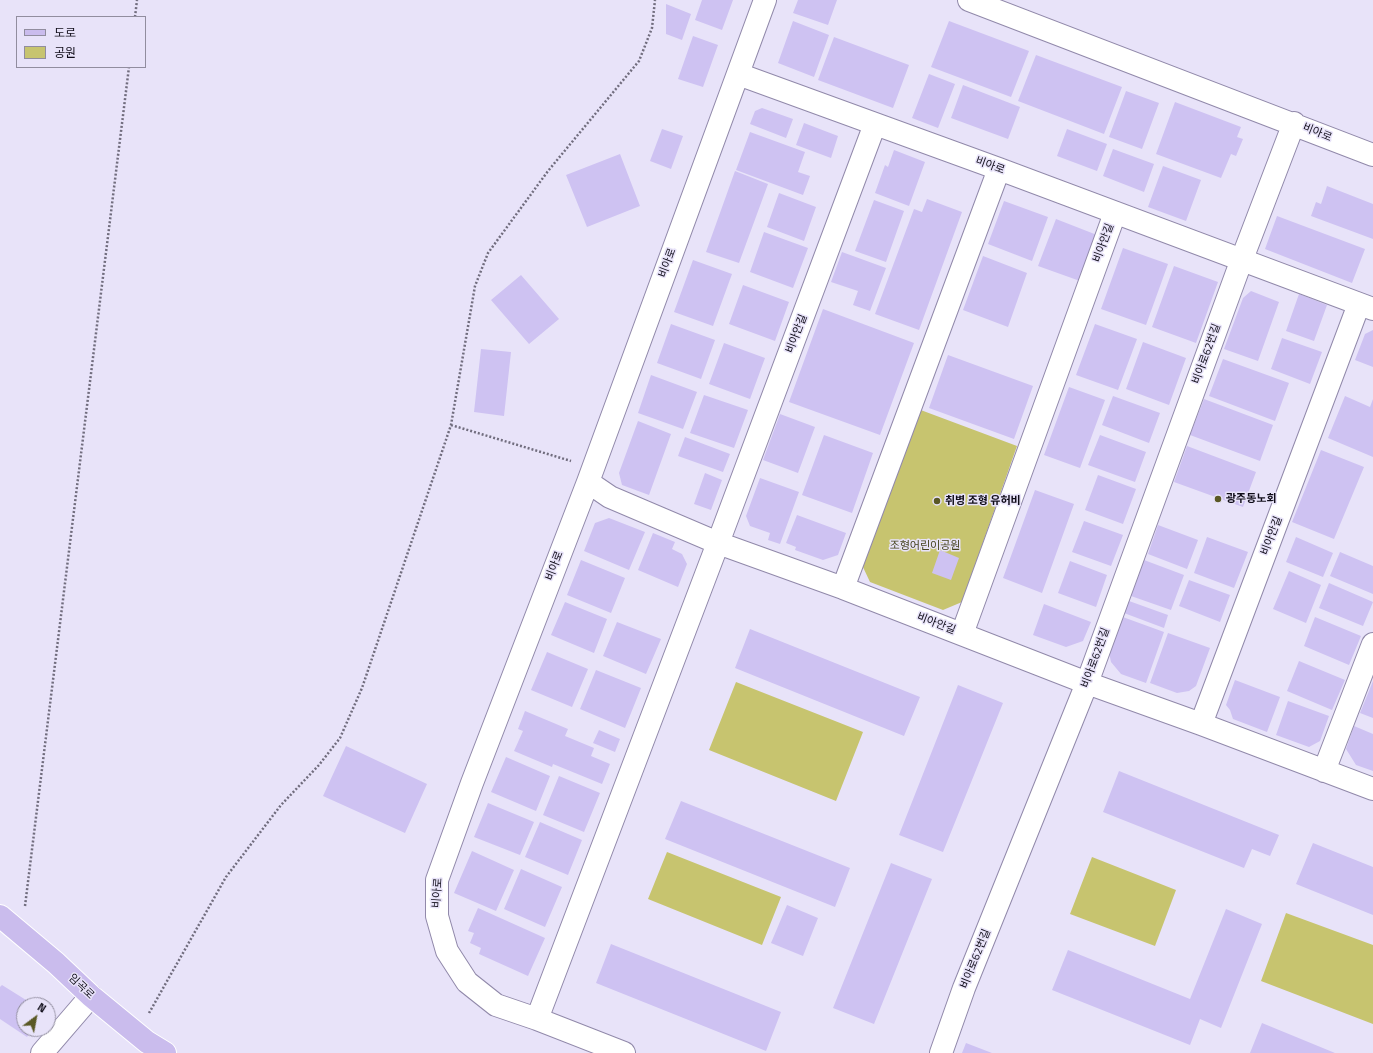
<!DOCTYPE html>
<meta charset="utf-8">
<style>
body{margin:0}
#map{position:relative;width:1373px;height:1053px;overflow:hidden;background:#e8e3f9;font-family:"Titillium Web","Noto Sans KR",sans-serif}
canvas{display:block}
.legend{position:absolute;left:16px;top:16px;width:130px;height:52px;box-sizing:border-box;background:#e8e3f9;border:1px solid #918d9f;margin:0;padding:5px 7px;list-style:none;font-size:12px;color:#0f0c18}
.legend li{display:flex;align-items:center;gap:8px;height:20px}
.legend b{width:20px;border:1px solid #918d9f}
.north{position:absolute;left:16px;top:997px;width:40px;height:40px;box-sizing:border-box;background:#e8e3f9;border:1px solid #918d9f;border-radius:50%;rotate:32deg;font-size:11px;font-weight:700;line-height:16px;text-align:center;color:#0f0c18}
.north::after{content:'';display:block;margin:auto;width:14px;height:18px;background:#5a5825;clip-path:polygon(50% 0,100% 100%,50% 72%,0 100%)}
</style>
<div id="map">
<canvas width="1373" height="1053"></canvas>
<ul class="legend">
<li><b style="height:5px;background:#cabced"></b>도로</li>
<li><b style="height:11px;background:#c7c46f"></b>공원</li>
</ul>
<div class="north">N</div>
</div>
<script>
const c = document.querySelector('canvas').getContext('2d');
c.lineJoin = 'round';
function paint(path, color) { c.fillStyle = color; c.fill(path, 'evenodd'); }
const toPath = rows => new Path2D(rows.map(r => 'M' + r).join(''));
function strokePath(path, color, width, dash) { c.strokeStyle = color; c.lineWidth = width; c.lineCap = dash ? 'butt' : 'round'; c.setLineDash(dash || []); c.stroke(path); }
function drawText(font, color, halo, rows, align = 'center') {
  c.font = font + ' "Titillium Web","Noto Sans KR",sans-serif'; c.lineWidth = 3; c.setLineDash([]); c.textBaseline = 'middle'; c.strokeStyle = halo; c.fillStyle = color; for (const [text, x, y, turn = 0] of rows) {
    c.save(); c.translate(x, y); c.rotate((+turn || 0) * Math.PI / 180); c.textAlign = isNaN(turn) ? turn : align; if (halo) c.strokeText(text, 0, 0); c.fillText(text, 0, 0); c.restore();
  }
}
paint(toPath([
 [918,409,1017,446,962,602,943,610,870,582,862,565],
 [736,682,863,732,836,801,709,750],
 [667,852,781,897,762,945,648,899],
 [1092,857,1176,890,1155,946,1070,914],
 [1286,913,1373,945,1373,1024,1261,981]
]), '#c7c46f');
paint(toPath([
 [702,0,733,0,722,30,695,20],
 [798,0,837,0,828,25,793,13],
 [666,4,691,14,682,40,666,34],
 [793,21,829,35,814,77,778,63],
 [949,21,1029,51,1011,97,931,67],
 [693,36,718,45,703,87,678,79],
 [834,37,909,65,893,108,818,80],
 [1036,55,1122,87,1104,134,1018,101],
 [929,74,955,84,938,128,912,118],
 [963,85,1020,107,1008,139,951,118],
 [1126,91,1159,103,1142,149,1109,137],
 [1175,102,1241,127,1237,137,1243,139,1236,156,1231,154,1221,178,1156,154],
 [762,108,793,119,786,138,750,124,755,111],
 [804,123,838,136,831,158,796,145],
 [662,129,683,136,671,169,650,161],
 [1067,129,1107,144,1097,171,1057,156],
 [750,132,805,152,798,172,810,176,803,195,736,170],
 [1113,149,1154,164,1144,192,1103,176],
 [894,150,925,162,909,206,875,193,885,165,888,167],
 [620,154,640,206,587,227,566,175],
 [1163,166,1201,180,1186,221,1148,207],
 [735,171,768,184,739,263,706,252],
 [1327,186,1373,204,1373,239,1311,216,1316,202,1321,204],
 [779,193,816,207,804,241,767,227],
 [927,199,962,212,919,330,875,314,914,209,922,212],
 [874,200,904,211,886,262,855,251],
 [1004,201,1048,217,1032,261,988,244],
 [1277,216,1365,249,1352,283,1265,249],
 [1056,219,1097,235,1080,281,1038,266],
 [764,232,808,248,793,288,750,272],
 [1123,248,1168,264,1146,325,1101,309],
 [842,252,886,268,870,311,853,305,858,291,831,282],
 [983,256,1027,273,1008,327,963,310],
 [693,260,732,274,713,326,674,312],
 [1174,266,1218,282,1196,343,1152,327],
 [521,275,559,319,529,344,491,300],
 [743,285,789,302,775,341,729,324],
 [1251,291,1279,302,1258,361,1224,349,1243,298],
 [1299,294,1327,305,1314,341,1286,331],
 [823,309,914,343,880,435,789,402],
 [671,324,715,340,701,379,657,363],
 [1095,324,1137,339,1118,390,1076,375],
 [1373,330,1373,367,1355,360,1365,334],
 [1282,338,1322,352,1310,384,1271,369],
 [1143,342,1186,358,1169,405,1126,389],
 [724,343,765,358,750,399,709,384],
 [481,349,511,352,504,416,474,412],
 [948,355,1033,386,1014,439,929,408],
 [1223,359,1289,383,1275,421,1209,396],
 [651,375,697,392,683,429,638,413],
 [1069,387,1105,400,1080,468,1044,455],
 [704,395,748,410,734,448,690,433],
 [1113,396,1160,413,1149,443,1102,425],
 [1345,396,1370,407,1373,399,1373,457,1328,438],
 [1204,399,1273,425,1260,461,1190,435],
 [780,414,815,427,798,473,763,460],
 [638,421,671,434,649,495,622,485,619,473],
 [824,435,873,453,852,513,802,495],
 [1100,435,1146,452,1135,482,1088,465],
 [685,437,730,454,723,472,678,456],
 [1187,446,1256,472,1243,507,1174,482],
 [1321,450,1364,467,1334,539,1292,522],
 [705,473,722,480,711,510,694,504],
 [1098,475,1136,489,1123,524,1085,510],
 [760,478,799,492,780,544,768,540,770,533,750,526,746,516],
 [1035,490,1074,504,1042,593,1003,578],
 [797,515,846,533,838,555,823,560,795,550,796,547,786,543],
 [609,518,645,532,629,570,584,551,595,523],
 [1084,521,1123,535,1111,566,1072,552],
 [1158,525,1198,540,1187,569,1148,554],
 [653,533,675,542,672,549,682,554,687,564,678,587,638,570],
 [1207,537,1248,552,1234,588,1194,573],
 [1296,537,1333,553,1323,577,1286,562],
 [940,550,959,558,951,580,932,573],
 [1340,552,1373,566,1373,594,1330,576],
 [581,560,625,578,611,613,567,595],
 [1144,560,1184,575,1171,610,1131,596],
 [1070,561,1107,575,1096,607,1058,593],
 [1289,571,1321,585,1306,623,1273,609],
 [1189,580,1230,595,1220,622,1179,606],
 [1329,583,1373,602,1363,626,1319,608],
 [1129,601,1168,615,1164,628,1124,613],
 [565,602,607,619,594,653,551,635],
 [1044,604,1091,622,1083,641,1066,647,1033,635],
 [1120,616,1164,632,1146,683,1121,674,1111,662,1108,648],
 [1315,617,1361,636,1349,665,1304,646],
 [617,622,661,639,646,674,603,656],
 [750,629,920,697,904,736,735,668],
 [1168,633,1210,648,1196,686,1189,691,1177,693,1150,683],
 [547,652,588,669,572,707,531,690],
 [1299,661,1345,680,1332,710,1287,691],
 [596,670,641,688,625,728,580,709],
 [1235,680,1280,697,1267,732,1233,719,1230,710,1226,705],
 [1373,681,1373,718,1360,713],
 [958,685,1003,703,943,852,899,835],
 [1288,701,1329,716,1320,741,1309,747,1276,735],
 [525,711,568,729,565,736,594,748,591,756,610,764,602,784,553,764,552,767,514,751,523,731,518,729],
 [1354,726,1373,734,1373,771,1356,765,1346,749],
 [599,730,620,739,615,752,593,743],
 [346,746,427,784,405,833,323,796],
 [506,757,550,776,536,811,491,792],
 [1119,771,1279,835,1270,856,1252,849,1244,868,1103,812],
 [559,776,600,793,584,832,543,815],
 [681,801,850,868,835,907,665,839],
 [488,803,534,822,520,855,474,837],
 [540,822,582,840,568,875,525,857],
 [1313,843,1373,867,1373,915,1296,884],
 [472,851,514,870,496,911,454,893],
 [891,863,932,879,874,1024,833,1008],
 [521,869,562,887,545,927,504,909],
 [787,905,818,918,803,956,771,943],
 [478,908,545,938,528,976,479,954,481,948,470,943,474,933,468,931],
 [1226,909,1262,924,1221,1028,1200,1019,1190,1045,1052,990,1068,950,1190,999],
 [611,944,781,1012,766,1051,596,983],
 [2,985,34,1005,24,1005,24,1029,32,1029,27,1037,0,1019,0,987],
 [1262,1023,1335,1053,1250,1053],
 [966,1043,992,1053,962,1053]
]), '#cec2f2');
const minor = toPath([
 [969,0,1373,155],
 [738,74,999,169,1373,309],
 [588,482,610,497,718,543,843,588,1087,683,1201,724,1373,789],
 [843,588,999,169],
 [962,634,1115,213],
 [1201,724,1359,304],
 [1324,771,1373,644],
 [537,1019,718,543,875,124],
 [42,1053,91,996],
 [624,1053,537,1019,496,1005,467,982,447,951,437,916,437,880,472,783,588,482,765,0],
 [941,1053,964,988,1087,683,1242,259,1294,123]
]);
const major = toPath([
 [0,916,56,963,91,996,147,1042,165,1053]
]);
strokePath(minor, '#9189aa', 24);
strokePath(major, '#fff', 24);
strokePath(toPath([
 [135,17,137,0],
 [451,425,571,461],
 [25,906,129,67],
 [149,1013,226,877,281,805,319,765,340,738,362,688,451,425,475,286,488,253,548,171,639,61,652,28,655,0]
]), '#716d7e', 2.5, [2, 2]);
strokePath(minor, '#fff', 22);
strokePath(major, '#cabced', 22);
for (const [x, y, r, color] of [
 [1218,499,4,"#5a5825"],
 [937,501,4,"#5a5825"]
]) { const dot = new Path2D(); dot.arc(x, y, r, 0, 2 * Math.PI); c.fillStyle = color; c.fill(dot); strokePath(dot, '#e8e3f9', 1.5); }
drawText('11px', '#0f0c18', '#e8e3f9', [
 ["비아로",1317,133,22],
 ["비아로",990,166,20],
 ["비아안길",1104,243,-70],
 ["비아로",668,263,-70],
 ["비아안길",797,334,-69],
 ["비아로62번길",1207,354,-70],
 ["비아안길",1272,536,-69],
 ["비아로",555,566,-69],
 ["비아안길",936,624,21],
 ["비아로62번길",1096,658,-70],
 ["비아로",438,893,-86],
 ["비아로62번길",976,959,-68],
 ["임곡로",81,987,43]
]);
drawText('bold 11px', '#0f0c18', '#e8e3f9', [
 ["광주동노회",1226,499],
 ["취병 조형 유허비",945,501]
], 'left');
drawText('11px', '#46451e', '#e8e3f9', [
 ["조형어린이공원",925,546]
]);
</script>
